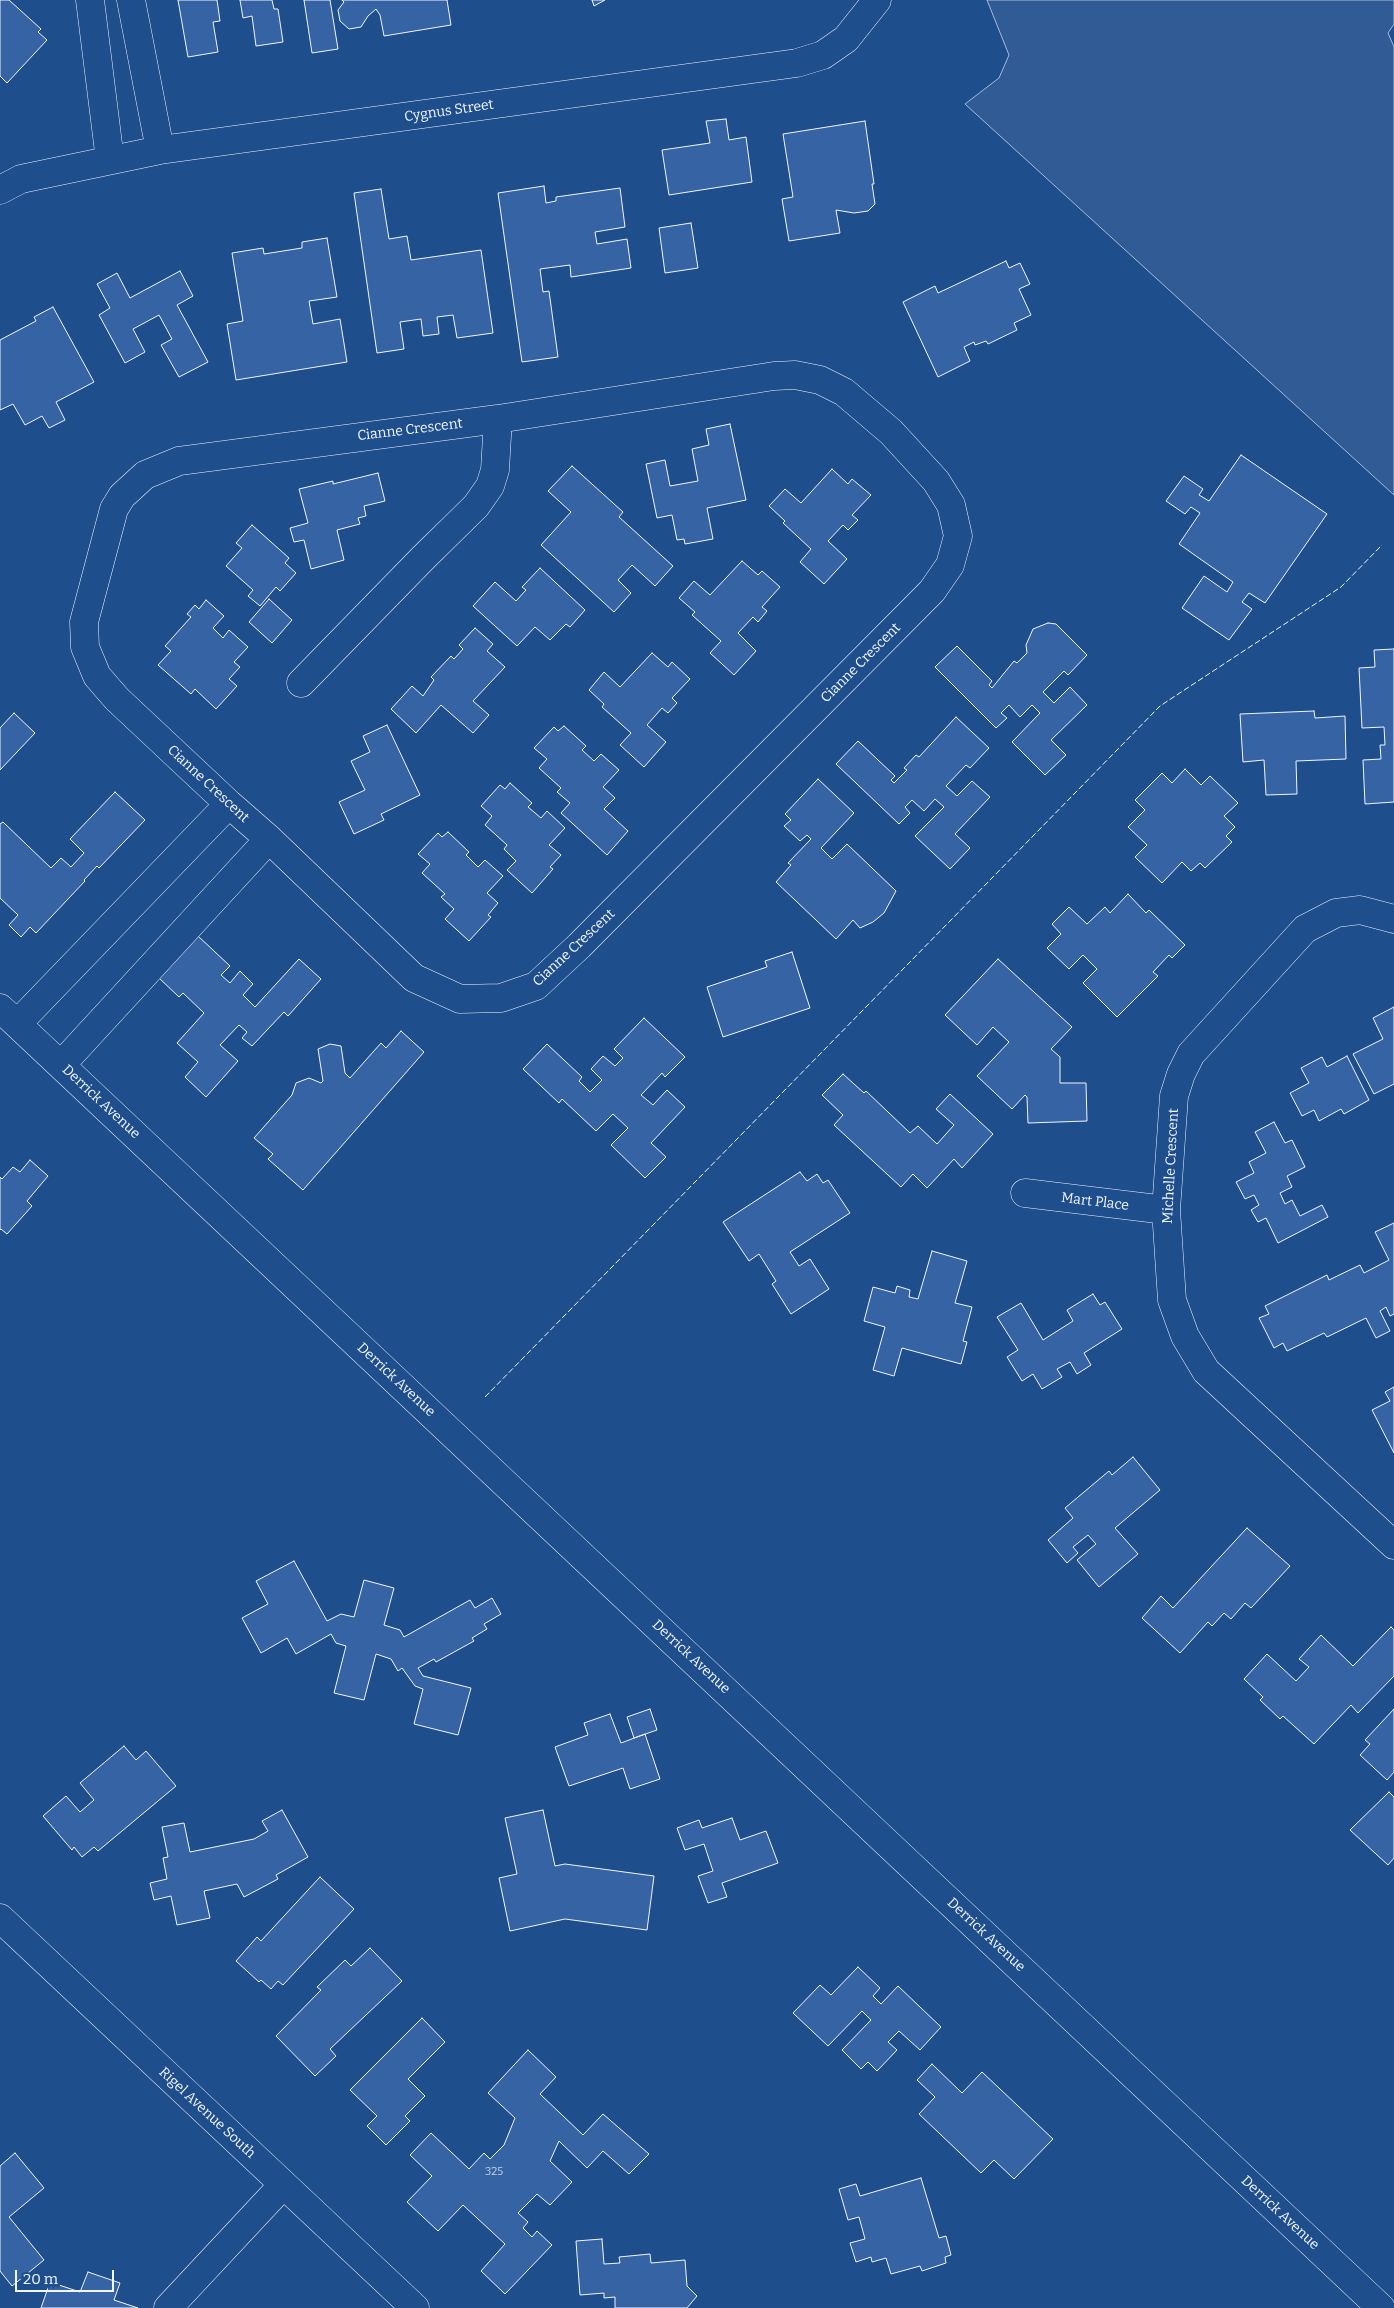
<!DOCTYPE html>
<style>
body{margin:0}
#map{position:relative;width:1394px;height:2308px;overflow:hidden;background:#1f4e8c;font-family:Bitter,serif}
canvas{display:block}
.scale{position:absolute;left:15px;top:2270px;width:99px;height:22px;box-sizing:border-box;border:2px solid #f2f6ff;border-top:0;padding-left:6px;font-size:15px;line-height:18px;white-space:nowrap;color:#f2f6ff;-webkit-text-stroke:4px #1f4e8c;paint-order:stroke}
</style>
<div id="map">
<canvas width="1394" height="2308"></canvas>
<div class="scale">20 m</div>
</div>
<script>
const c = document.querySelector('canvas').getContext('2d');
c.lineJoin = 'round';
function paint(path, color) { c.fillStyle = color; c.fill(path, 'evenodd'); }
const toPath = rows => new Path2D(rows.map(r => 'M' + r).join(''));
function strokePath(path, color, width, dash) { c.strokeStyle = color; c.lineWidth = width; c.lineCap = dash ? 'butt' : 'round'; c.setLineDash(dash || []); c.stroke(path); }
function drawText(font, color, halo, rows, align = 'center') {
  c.font = font + ' Bitter,serif'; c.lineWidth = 4; c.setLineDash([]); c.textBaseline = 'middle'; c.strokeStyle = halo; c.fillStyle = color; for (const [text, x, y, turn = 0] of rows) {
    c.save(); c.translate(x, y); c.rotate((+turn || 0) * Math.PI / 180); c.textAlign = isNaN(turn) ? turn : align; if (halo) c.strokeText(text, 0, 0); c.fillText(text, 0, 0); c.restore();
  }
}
const green = toPath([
 [987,0,1394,0,1394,24,1388,33,1394,47,1394,495,965,104,999,78,1009,55,987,0]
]);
paint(green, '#305b95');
strokePath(green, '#a8bbd7', 1);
const building = toPath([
 [0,0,9,0,41,29,38,32,47,40,7,83,0,76,0,0],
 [178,0,217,0,220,21,213,22,218,52,188,57,178,0],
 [240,0,272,0,274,9,278,9,283,42,256,46,252,16,243,18,240,0],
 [304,0,330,0,338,49,312,53,304,0],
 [342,0,447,0,451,25,384,36,380,15,376,9,368,16,361,27,349,29,340,21,338,10,344,2,342,0],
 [592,0,605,0,594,6,592,0],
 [726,119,729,140,746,137,752,182,669,195,662,150,710,143,706,121,726,119],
 [865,121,874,184,872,184,875,204,868,211,854,213,836,210,840,233,789,241,782,199,793,197,783,134,865,121],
 [544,186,546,203,556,201,556,197,620,188,625,227,595,232,597,244,627,239,631,268,571,277,570,265,540,269,543,292,549,291,558,357,522,362,498,193,544,186],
 [381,189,389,239,407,236,411,260,481,250,493,333,457,338,453,315,437,317,439,334,423,336,421,319,400,322,404,349,377,353,354,193,381,189],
 [691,223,698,268,665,273,659,228,691,223],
 [327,238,337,297,309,301,313,324,340,319,347,362,236,380,227,324,243,321,232,253,263,248,264,254,302,248,302,242,327,238],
 [1006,261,1009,268,1020,263,1030,284,1019,289,1031,315,1014,323,1017,330,988,344,986,341,975,345,974,342,964,347,970,361,938,377,903,302,935,286,938,293,1006,261],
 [180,271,193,296,177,305,208,362,179,377,161,345,172,339,159,315,133,329,145,352,125,363,99,315,110,308,97,284,117,273,130,298,180,271],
 [53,307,94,382,56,402,65,420,49,428,42,416,25,425,13,404,0,410,0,340,36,321,34,317,53,307],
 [730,424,746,500,707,508,713,539,685,544,684,539,677,540,672,515,657,518,646,464,665,460,670,486,698,481,692,449,709,445,706,429,730,424],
 [1241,455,1327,514,1265,603,1249,593,1242,602,1252,609,1229,640,1182,608,1204,576,1227,592,1233,582,1179,544,1200,513,1191,507,1185,514,1166,501,1184,476,1203,489,1199,495,1209,501,1241,455],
 [572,466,623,512,619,517,673,566,655,586,632,565,618,580,631,593,614,612,541,545,571,512,548,491,572,466],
 [832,469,848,484,852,479,871,495,852,515,858,520,848,530,843,525,828,541,847,559,824,584,800,562,811,549,783,523,785,521,769,506,785,489,801,503,832,469],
 [378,473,385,501,364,506,366,516,358,518,360,524,337,530,344,560,311,569,304,540,294,542,290,528,308,523,299,489,333,481,333,484,378,473],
 [252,525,289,558,285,563,296,573,280,591,276,587,260,606,248,596,253,590,226,566,242,548,236,543,252,525],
 [742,561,758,575,762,571,780,587,762,607,767,611,758,622,753,617,738,633,756,651,734,675,710,653,721,641,692,615,695,612,679,598,694,581,710,595,742,561],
 [540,568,585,610,570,627,566,624,550,640,535,627,517,646,473,606,495,582,516,601,526,590,522,587,540,568],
 [269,599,292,620,272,643,249,622,269,599],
 [206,600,224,616,213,628,223,638,229,630,248,647,234,662,240,667,229,679,237,686,216,709,195,689,191,694,158,665,171,651,165,646,191,617,187,614,195,605,199,609,206,600],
 [1048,623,1056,624,1087,655,1068,675,1064,671,1043,692,1054,703,1070,687,1087,705,1051,740,1066,755,1045,775,1012,742,1040,713,1032,705,1020,717,1009,705,1001,713,1007,718,996,728,935,667,957,646,992,681,989,685,992,688,1014,661,1017,663,1027,653,1026,645,1033,629,1048,623],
 [475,628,493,644,487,651,505,667,473,701,489,715,473,733,441,705,416,733,391,709,412,686,423,696,434,680,431,677,451,656,454,659,463,649,459,645,475,628],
 [1394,649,1394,802,1365,804,1363,760,1381,759,1380,745,1385,745,1384,727,1362,728,1359,668,1375,667,1374,650,1394,649],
 [652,653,668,667,672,662,690,679,672,698,677,703,668,713,662,708,647,725,666,742,644,767,620,745,631,733,602,707,604,704,589,690,604,672,620,687,652,653],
 [1314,711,1315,718,1345,716,1346,759,1296,761,1297,794,1266,795,1264,760,1243,762,1240,714,1314,711],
 [14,713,35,733,0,770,0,728,14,713],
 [956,717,989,748,970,768,966,765,946,786,957,796,972,781,990,797,955,834,970,848,950,869,915,836,944,807,935,799,924,811,912,800,905,807,910,813,899,824,836,764,858,741,895,776,891,780,894,783,907,770,904,768,916,755,919,757,956,717],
 [387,725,420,795,381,814,384,820,354,834,339,802,365,790,351,761,370,752,363,736,387,725],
 [564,726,586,746,582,750,594,761,601,754,619,770,603,787,615,798,604,809,628,831,607,855,561,813,570,803,557,792,561,788,539,768,547,759,534,748,554,727,558,731,564,726],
 [1185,769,1201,785,1210,776,1238,803,1224,816,1235,827,1226,836,1232,842,1205,868,1200,863,1191,871,1182,862,1162,883,1135,857,1147,845,1128,827,1145,810,1135,800,1162,773,1172,783,1185,769],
 [818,779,854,813,821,848,832,859,847,844,896,891,884,913,873,922,860,928,853,920,836,939,776,882,791,865,788,863,811,839,807,835,800,841,784,826,791,820,785,814,818,779],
 [510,783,532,803,528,807,541,818,547,811,565,828,549,845,561,855,550,867,553,869,532,893,507,870,516,861,504,849,507,845,485,825,492,816,481,806,500,785,505,789,510,783],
 [115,792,145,820,99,868,97,866,84,880,85,881,36,933,30,927,21,937,9,925,18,915,0,898,0,824,3,822,51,868,61,858,71,867,84,853,70,839,115,792],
 [448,832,469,852,466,855,478,867,485,860,503,876,487,893,498,903,488,915,491,917,469,941,445,919,454,909,441,897,445,894,422,873,430,864,418,854,438,833,442,837,448,832],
 [1128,894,1146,913,1149,910,1185,945,1172,958,1169,955,1153,972,1158,976,1117,1017,1083,983,1097,969,1083,955,1069,969,1047,948,1061,934,1052,924,1069,907,1087,924,1105,907,1110,913,1128,894],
 [198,936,230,966,221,975,230,983,240,971,253,984,243,995,255,1007,299,959,321,979,288,1016,284,1012,252,1046,242,1038,247,1032,239,1025,220,1045,238,1061,206,1097,185,1077,198,1062,177,1043,204,1013,183,993,179,997,159,978,198,936],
 [792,952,810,1008,723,1037,707,987,767,967,765,961,792,952],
 [998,959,1072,1027,1051,1049,1060,1057,1060,1083,1086,1083,1087,1121,1028,1123,1027,1097,1025,1095,1012,1109,977,1076,1009,1042,993,1027,977,1045,945,1015,998,959],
 [1394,1007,1394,1084,1374,1094,1353,1054,1383,1039,1373,1018,1394,1007],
 [644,1018,685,1057,665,1077,662,1073,641,1095,653,1105,667,1090,685,1107,651,1143,666,1157,645,1178,611,1145,628,1128,613,1114,596,1131,562,1099,559,1103,523,1069,547,1044,582,1077,579,1081,590,1092,602,1080,591,1069,603,1056,615,1066,623,1058,614,1049,644,1018],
 [401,1031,424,1052,303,1190,268,1159,273,1154,254,1138,292,1095,296,1083,309,1078,321,1083,323,1081,318,1049,330,1044,341,1046,345,1073,350,1078,381,1043,386,1048,401,1031],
 [1347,1056,1369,1100,1344,1114,1341,1109,1319,1121,1314,1110,1302,1116,1290,1093,1309,1083,1301,1068,1322,1057,1327,1067,1347,1056],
 [843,1074,864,1093,866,1091,910,1133,918,1126,937,1144,954,1125,936,1109,950,1094,993,1134,962,1168,954,1159,927,1188,913,1174,901,1187,834,1125,843,1115,822,1095,843,1074],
 [1274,1122,1285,1143,1292,1140,1305,1167,1287,1176,1292,1187,1280,1193,1285,1204,1292,1200,1300,1216,1322,1205,1328,1217,1278,1243,1266,1218,1258,1222,1251,1210,1259,1205,1254,1195,1245,1199,1236,1182,1254,1173,1249,1162,1266,1153,1255,1132,1274,1122],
 [30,1160,48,1176,27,1201,32,1206,7,1234,1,1229,0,1230,0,1177,2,1179,13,1167,20,1172,30,1160],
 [800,1172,807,1181,817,1174,823,1183,828,1180,850,1213,790,1252,799,1266,810,1259,829,1289,791,1314,772,1284,776,1281,759,1254,749,1261,723,1222,800,1172],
 [1394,1223,1394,1314,1390,1316,1386,1307,1380,1311,1390,1331,1376,1338,1366,1318,1327,1337,1324,1333,1287,1351,1283,1343,1274,1348,1259,1318,1269,1314,1265,1306,1327,1275,1329,1280,1360,1265,1364,1273,1389,1260,1375,1232,1394,1223],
 [932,1251,967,1261,955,1303,972,1307,963,1341,967,1342,961,1364,902,1348,894,1376,873,1370,885,1327,864,1321,873,1287,895,1293,897,1286,910,1290,909,1297,918,1299,932,1251],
 [1093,1294,1100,1305,1105,1302,1122,1329,1084,1353,1091,1365,1077,1374,1070,1362,1057,1369,1062,1377,1042,1389,1033,1374,1022,1381,1007,1357,1018,1350,997,1317,1021,1303,1043,1340,1073,1321,1067,1310,1093,1294],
 [1394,1387,1394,1453,1372,1410,1390,1401,1385,1392,1394,1387],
 [1133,1457,1160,1490,1115,1528,1138,1554,1099,1587,1077,1560,1096,1544,1088,1535,1073,1547,1078,1553,1067,1563,1048,1540,1073,1518,1065,1508,1109,1471,1112,1475,1133,1457],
 [1247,1528,1290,1566,1251,1608,1245,1603,1231,1619,1224,1613,1212,1626,1208,1622,1180,1653,1142,1618,1161,1596,1173,1608,1247,1528],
 [294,1561,327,1621,341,1614,354,1617,364,1580,394,1588,384,1625,400,1630,404,1637,470,1600,475,1608,492,1598,501,1614,484,1624,487,1629,472,1638,474,1641,436,1662,434,1659,418,1668,423,1676,471,1688,458,1735,414,1724,423,1689,415,1686,402,1668,398,1671,391,1659,376,1654,364,1700,334,1693,346,1646,336,1643,331,1634,296,1654,287,1638,261,1653,242,1618,268,1604,256,1581,294,1561],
 [1391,1627,1394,1630,1394,1676,1358,1713,1351,1705,1314,1744,1283,1716,1280,1719,1260,1700,1263,1697,1244,1679,1267,1654,1296,1681,1309,1667,1299,1659,1321,1635,1353,1666,1391,1627],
 [650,1709,657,1730,634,1738,627,1717,650,1709],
 [1394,1709,1394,1772,1387,1780,1360,1755,1370,1744,1365,1740,1394,1709],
 [610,1714,621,1743,645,1734,660,1779,630,1789,623,1768,569,1786,555,1747,588,1735,584,1723,610,1714],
 [124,1746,136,1760,146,1751,176,1786,98,1851,94,1847,82,1857,74,1847,72,1850,43,1816,66,1796,80,1812,94,1800,80,1783,124,1746],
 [1389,1792,1394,1797,1394,1858,1388,1865,1350,1830,1389,1792],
 [282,1810,308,1857,276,1875,278,1879,244,1897,237,1884,204,1891,210,1918,177,1925,171,1896,154,1900,150,1883,167,1879,163,1858,168,1857,162,1827,184,1823,190,1852,254,1839,268,1831,262,1821,282,1810],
 [543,1810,555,1866,565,1864,654,1876,647,1930,565,1919,510,1931,499,1878,517,1874,505,1818,543,1810],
 [732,1818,740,1840,766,1831,778,1863,722,1883,727,1897,708,1903,698,1876,713,1871,704,1844,685,1850,677,1828,699,1820,702,1828,732,1818],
 [320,1877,354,1909,283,1985,278,1981,271,1989,261,1980,259,1982,236,1961,257,1937,261,1941,320,1877],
 [370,1948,402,1981,330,2049,336,2056,315,2076,276,2036,321,1990,317,1987,345,1960,351,1966,370,1948],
 [858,1967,880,1988,873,1996,881,2004,898,1986,941,2027,920,2050,899,2031,888,2042,897,2050,877,2071,868,2062,861,2069,842,2050,871,2020,862,2011,828,2046,793,2013,820,1985,831,1995,858,1967],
 [422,2018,445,2042,408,2079,425,2096,405,2116,410,2121,386,2145,367,2126,377,2116,350,2090,422,2018],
 [528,2050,556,2077,540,2094,583,2135,603,2114,649,2154,629,2174,603,2151,587,2168,559,2141,550,2161,572,2182,550,2205,537,2194,518,2213,528,2222,523,2228,532,2237,537,2231,552,2245,505,2294,481,2271,505,2244,463,2205,438,2231,407,2202,432,2176,410,2155,431,2133,469,2169,484,2153,490,2159,504,2145,515,2118,488,2093,528,2050],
 [932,2064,962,2093,982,2072,1053,2139,1014,2179,994,2160,981,2173,919,2114,935,2097,917,2080,932,2064],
 [15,2153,44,2188,9,2217,44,2260,12,2286,0,2271,0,2166,15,2153],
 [921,2178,939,2238,946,2236,951,2255,945,2257,946,2263,922,2271,920,2266,891,2274,886,2258,872,2262,871,2257,856,2262,850,2243,865,2239,859,2217,848,2220,839,2189,856,2184,860,2196,921,2178],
 [602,2239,604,2264,620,2263,619,2257,650,2254,651,2263,685,2260,687,2286,697,2296,687,2308,615,2308,615,2297,604,2298,604,2293,580,2295,576,2241,602,2239],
 [88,2272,120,2283,114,2300,138,2308,41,2308,50,2282,80,2292,88,2272]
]);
paint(building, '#3563a3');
strokePath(building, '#f2f6ff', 1);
const minor = toPath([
 [90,0,110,160],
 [131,0,160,150],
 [0,190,21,179,160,150,797,63,823,55,846,39,877,0],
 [795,375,820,380,844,392,891,432,936,481,951,505,958,536,950,565,932,591,579,946,536,986,501,998,460,999,414,978,269,839,229,804,117,699,97,676,85,647,84,622,114,509,122,496,145,475,179,461,498,419,774,376,795,375],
 [301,683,423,558,476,506,490,486,495,470,498,419],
 [1394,919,1360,910,1336,913,1305,929,1191,1054,1181,1074,1174,1096,1166,1210,1172,1300,1185,1336,1206,1371,1394,1545],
 [0,1008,1381,2308],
 [17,1024,229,804],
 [61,1065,269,839],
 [1025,1193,1166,1210],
 [168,2308,283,2185]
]);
const major = toPath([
 [0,1918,415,2308]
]);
strokePath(minor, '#f2f6ff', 29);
strokePath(major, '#f2f6ff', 29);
strokePath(minor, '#1f4e8c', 28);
strokePath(major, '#1f4e8c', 28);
strokePath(toPath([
 [485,1397,1160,706,1341,587,1382,545]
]), '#f2f6ff', 1, [6, 2.5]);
drawText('11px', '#c3d1e8', null, [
 ["325",494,2172]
]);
drawText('14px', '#f2f6ff', '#1f4e8c', [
 ["Cygnus Street",449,111,-8],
 ["Cianne Crescent",410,430,-7],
 ["Cianne Crescent",861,663,-45],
 ["Cianne Crescent",208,784,43],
 ["Cianne Crescent",574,948,-43],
 ["Derrick Avenue",101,1102,43],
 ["Michelle Crescent",1171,1166,-87],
 ["Mart Place",1095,1202,7],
 ["Derrick Avenue",396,1380,43],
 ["Derrick Avenue",691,1657,43],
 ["Derrick Avenue",986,1935,43],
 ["Rigel Avenue South",207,2113,43],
 ["Derrick Avenue",1280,2213,43]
]);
</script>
